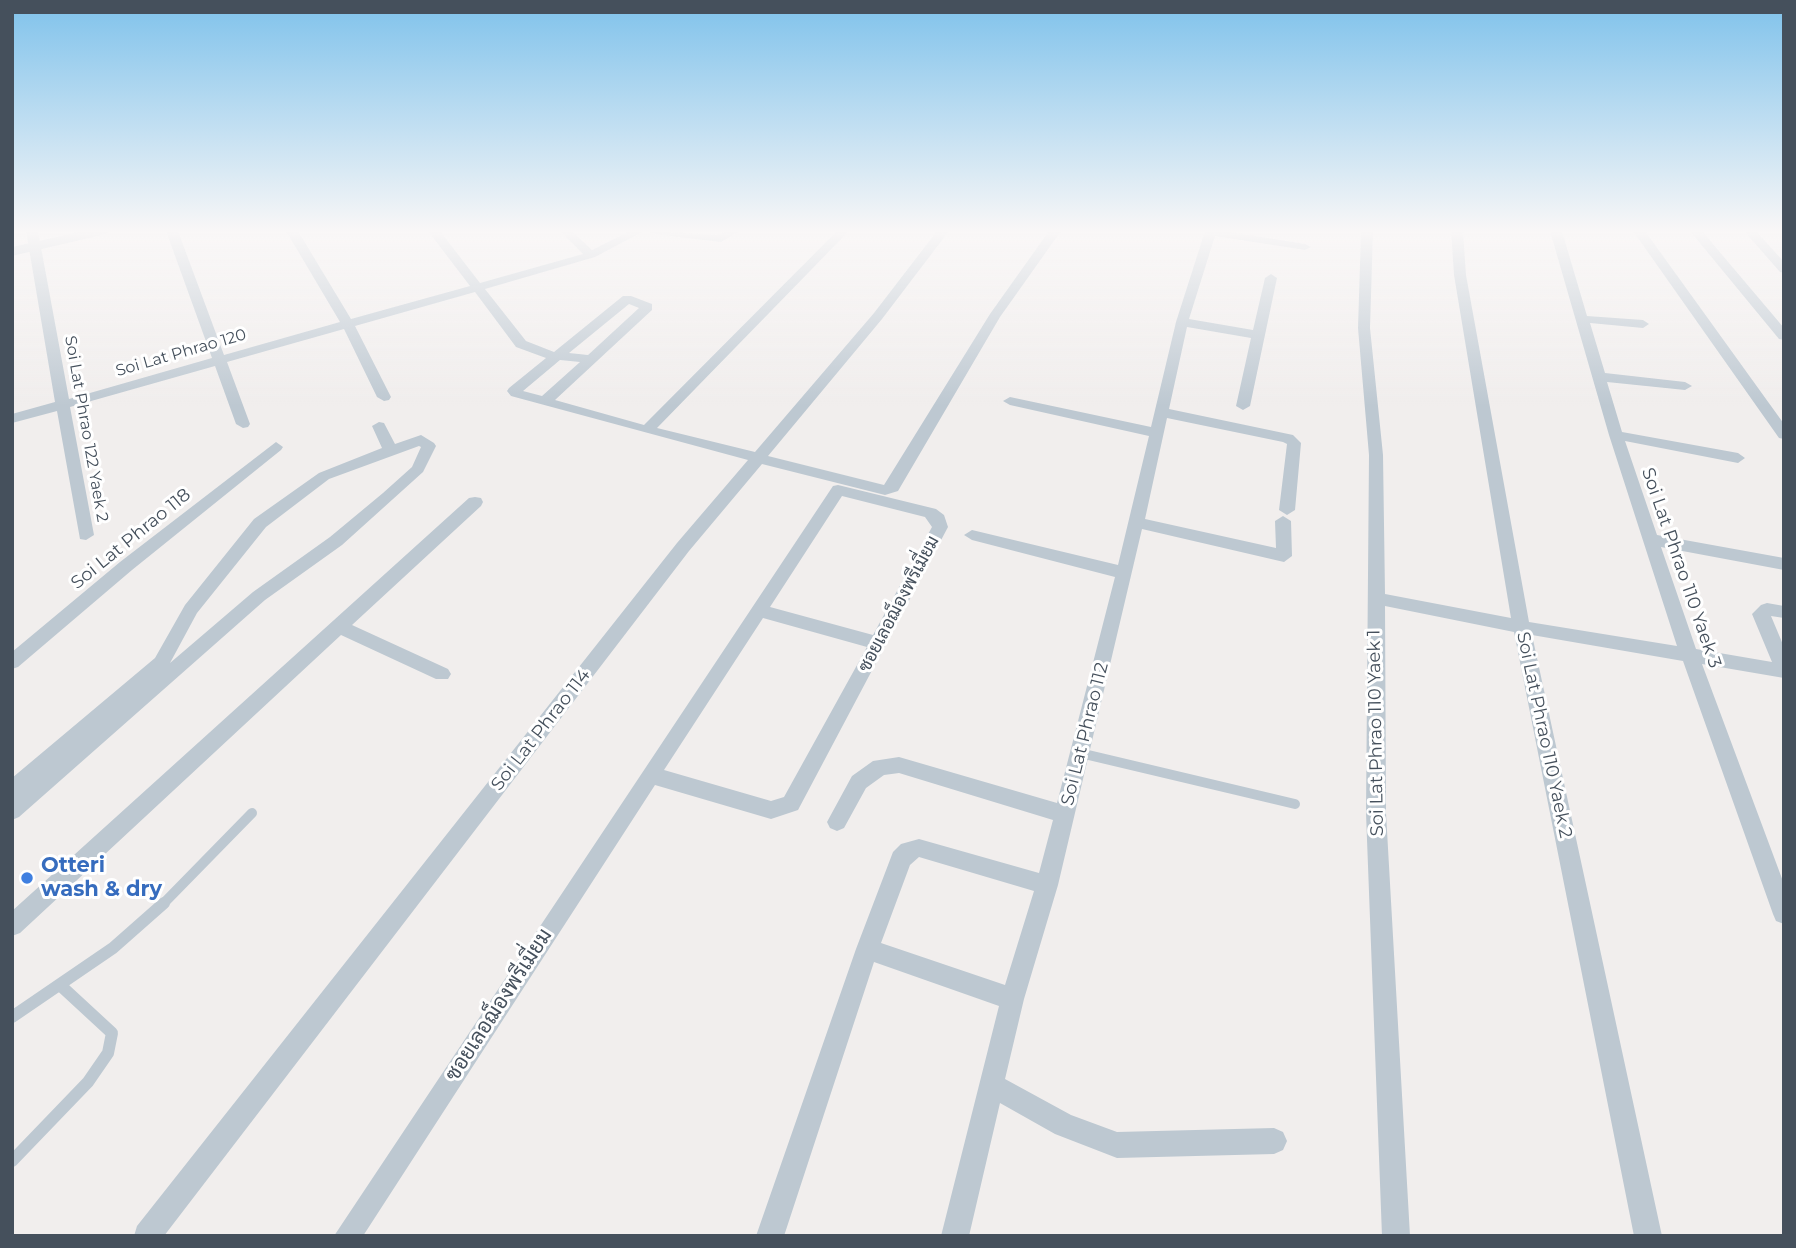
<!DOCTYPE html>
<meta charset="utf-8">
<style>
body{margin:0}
#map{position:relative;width:1796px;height:1248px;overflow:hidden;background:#f1eeed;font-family:Montserrat,sans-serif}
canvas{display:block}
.frame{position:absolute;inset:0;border:14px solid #45505c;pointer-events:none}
</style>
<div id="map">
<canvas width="1796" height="1248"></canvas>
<div class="frame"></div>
</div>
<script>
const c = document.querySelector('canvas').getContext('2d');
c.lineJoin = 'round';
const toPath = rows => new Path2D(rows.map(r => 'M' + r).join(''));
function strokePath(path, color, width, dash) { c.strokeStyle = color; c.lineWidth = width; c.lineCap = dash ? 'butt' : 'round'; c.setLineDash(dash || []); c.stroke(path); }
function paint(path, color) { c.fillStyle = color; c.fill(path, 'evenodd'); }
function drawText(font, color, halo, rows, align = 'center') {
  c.font = font + ' Montserrat,Sarabun,sans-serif'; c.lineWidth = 6; c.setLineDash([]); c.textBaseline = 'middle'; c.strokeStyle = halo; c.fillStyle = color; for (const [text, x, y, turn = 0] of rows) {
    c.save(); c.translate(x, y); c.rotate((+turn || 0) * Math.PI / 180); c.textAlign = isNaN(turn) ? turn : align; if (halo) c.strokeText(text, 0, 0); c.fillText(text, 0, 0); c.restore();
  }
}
strokePath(toPath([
 [1080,753,1295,804],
 [162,905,252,813]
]), '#bdc8d1', 10);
strokePath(toPath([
 [12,1017,113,948,164,903],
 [12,1161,88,1082,108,1053,112,1033,60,985]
]), '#bdc8d1', 12);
paint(toPath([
 [26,231,38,231,69,399,212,358,166,231,178,231,224,355,340,322,286,231,298,231,351,319,470,286,428,231,440,231,480,283,583,254,560,231,572,231,592,250,630,231,644,231,595,257,485,289,526,341,554,352,623,296,631,296,652,304,652,310,555,400,644,425,837,231,849,231,657,428,755,452,874,313,937,231,949,231,882,319,768,456,884,485,990,314,1049,231,1061,231,1000,317,898,491,885,495,762,464,689,551,164,1236,134,1236,137,1226,677,543,748,460,511,396,507,391,509,388,546,358,516,347,475,292,355,326,391,397,389,400,384,401,377,397,344,329,227,362,250,424,248,427,243,428,236,424,215,366,70,407,94,535,86,540,80,539,57,411,12,423,12,414,55,402,26,231],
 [629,304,639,308,588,355,569,353,629,304],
 [560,360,580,362,542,396,523,391,560,360],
 [648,231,719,235,726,231,740,231,721,242,654,234,648,231],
 [1205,231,1224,231,1305,244,1311,247,1305,250,1215,236,1189,319,1253,330,1265,278,1271,274,1277,278,1250,406,1243,410,1236,406,1251,338,1187,327,1169,409,1293,435,1301,443,1295,510,1287,515,1279,510,1287,444,1283,442,1167,418,1145,519,1276,548,1275,521,1283,516,1291,521,1292,556,1284,562,1142,529,1058,885,1024,999,1005,1079,1071,1115,1117,1132,1274,1128,1283,1132,1287,1141,1283,1150,1274,1154,1117,1158,1055,1134,1000,1103,969,1236,941,1236,999,1006,874,962,784,1236,756,1236,856,949,893,852,901,844,919,839,1039,873,1053,820,899,773,884,775,866,788,844,828,837,831,830,828,827,822,852,776,873,761,899,757,1057,803,1115,577,972,540,964,535,972,530,1118,565,1149,436,1010,405,1003,401,1010,397,1151,427,1176,322,1205,231],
 [919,857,1034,891,1005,985,881,943,910,865,919,857],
 [1361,231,1373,231,1370,328,1383,455,1385,594,1511,618,1454,275,1451,231,1463,231,1466,275,1529,622,1677,646,1609,435,1550,231,1562,231,1587,316,1643,320,1649,324,1643,328,1590,323,1605,373,1685,382,1692,386,1685,390,1607,382,1622,432,1738,453,1745,458,1738,463,1625,441,1657,535,1784,558,1784,570,1661,547,1696,649,1772,662,1752,614,1761,605,1767,603,1784,606,1784,618,1771,616,1784,647,1784,678,1702,664,1784,884,1784,924,1776,921,1773,914,1683,661,1532,635,1662,1236,1634,1236,1514,632,1385,606,1386,813,1410,1236,1382,1236,1366,813,1369,455,1358,328,1361,231],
 [1633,231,1645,231,1784,424,1784,439,1779,438,1633,231],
 [1690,231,1702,231,1784,328,1784,340,1779,339,1690,231],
 [1744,231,1756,231,1784,262,1784,273,1780,272,1744,231],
 [379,422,384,423,395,444,421,435,434,443,436,446,423,472,342,545,265,600,19,817,12,820,12,778,155,658,185,605,254,519,319,473,382,448,372,426,379,422],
 [419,446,421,447,412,467,383,493,330,537,253,592,170,663,197,613,266,527,329,479,419,446],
 [276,442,283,447,281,450,132,570,18,667,12,669,12,652,120,562,276,442],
 [838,485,936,509,944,515,948,527,798,810,771,819,655,785,363,1236,334,1236,833,486,838,485],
 [842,496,925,517,932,527,873,635,770,607,842,496],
 [763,618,867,647,784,797,771,801,664,770,763,618],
 [475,497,481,498,483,502,481,506,352,625,448,669,451,674,448,679,436,679,341,635,20,933,12,936,12,911,469,498,475,497]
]), '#bdc8d1');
paint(toPath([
 [83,231,108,231,106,234,12,256,12,247,83,231]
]), '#bdc8d1');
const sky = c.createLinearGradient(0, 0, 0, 406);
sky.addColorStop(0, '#7fc2eb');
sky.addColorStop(0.57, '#f9f7f7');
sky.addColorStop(1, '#f9f7f700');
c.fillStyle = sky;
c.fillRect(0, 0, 1796, 406);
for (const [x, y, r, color] of [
 [27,878,7,"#3f7fe0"]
]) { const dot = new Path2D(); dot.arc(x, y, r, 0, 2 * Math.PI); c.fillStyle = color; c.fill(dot); strokePath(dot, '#fff', 2.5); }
drawText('16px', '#45505c', '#fff', [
 ["Soi Lat Phrao 120",181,353,-16],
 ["Soi Lat Phrao 122 Yaek 2",86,429,80]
]);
drawText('18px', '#45505c', '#fff', [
 ["Soi Lat Phrao 118",131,539,-39],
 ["Soi Lat Phrao 110 Yaek 3",1681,568,71],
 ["ซอยเลอฌ็องพรีเมี่ยม",899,604,-62],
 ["Soi Lat Phrao 114",541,730,-52],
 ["Soi Lat Phrao 110 Yaek 1",1376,733,-91],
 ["Soi Lat Phrao 112",1085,734,-76],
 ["Soi Lat Phrao 110 Yaek 2",1544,735,78]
]);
drawText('bold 21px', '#366cbe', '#fff', [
 ["Otteri",41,866],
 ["wash & dry",41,890]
], 'left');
drawText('21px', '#45505c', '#fff', [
 ["ซอยเลอฌ็องพรีเมี่ยม",499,1005,-57]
]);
</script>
